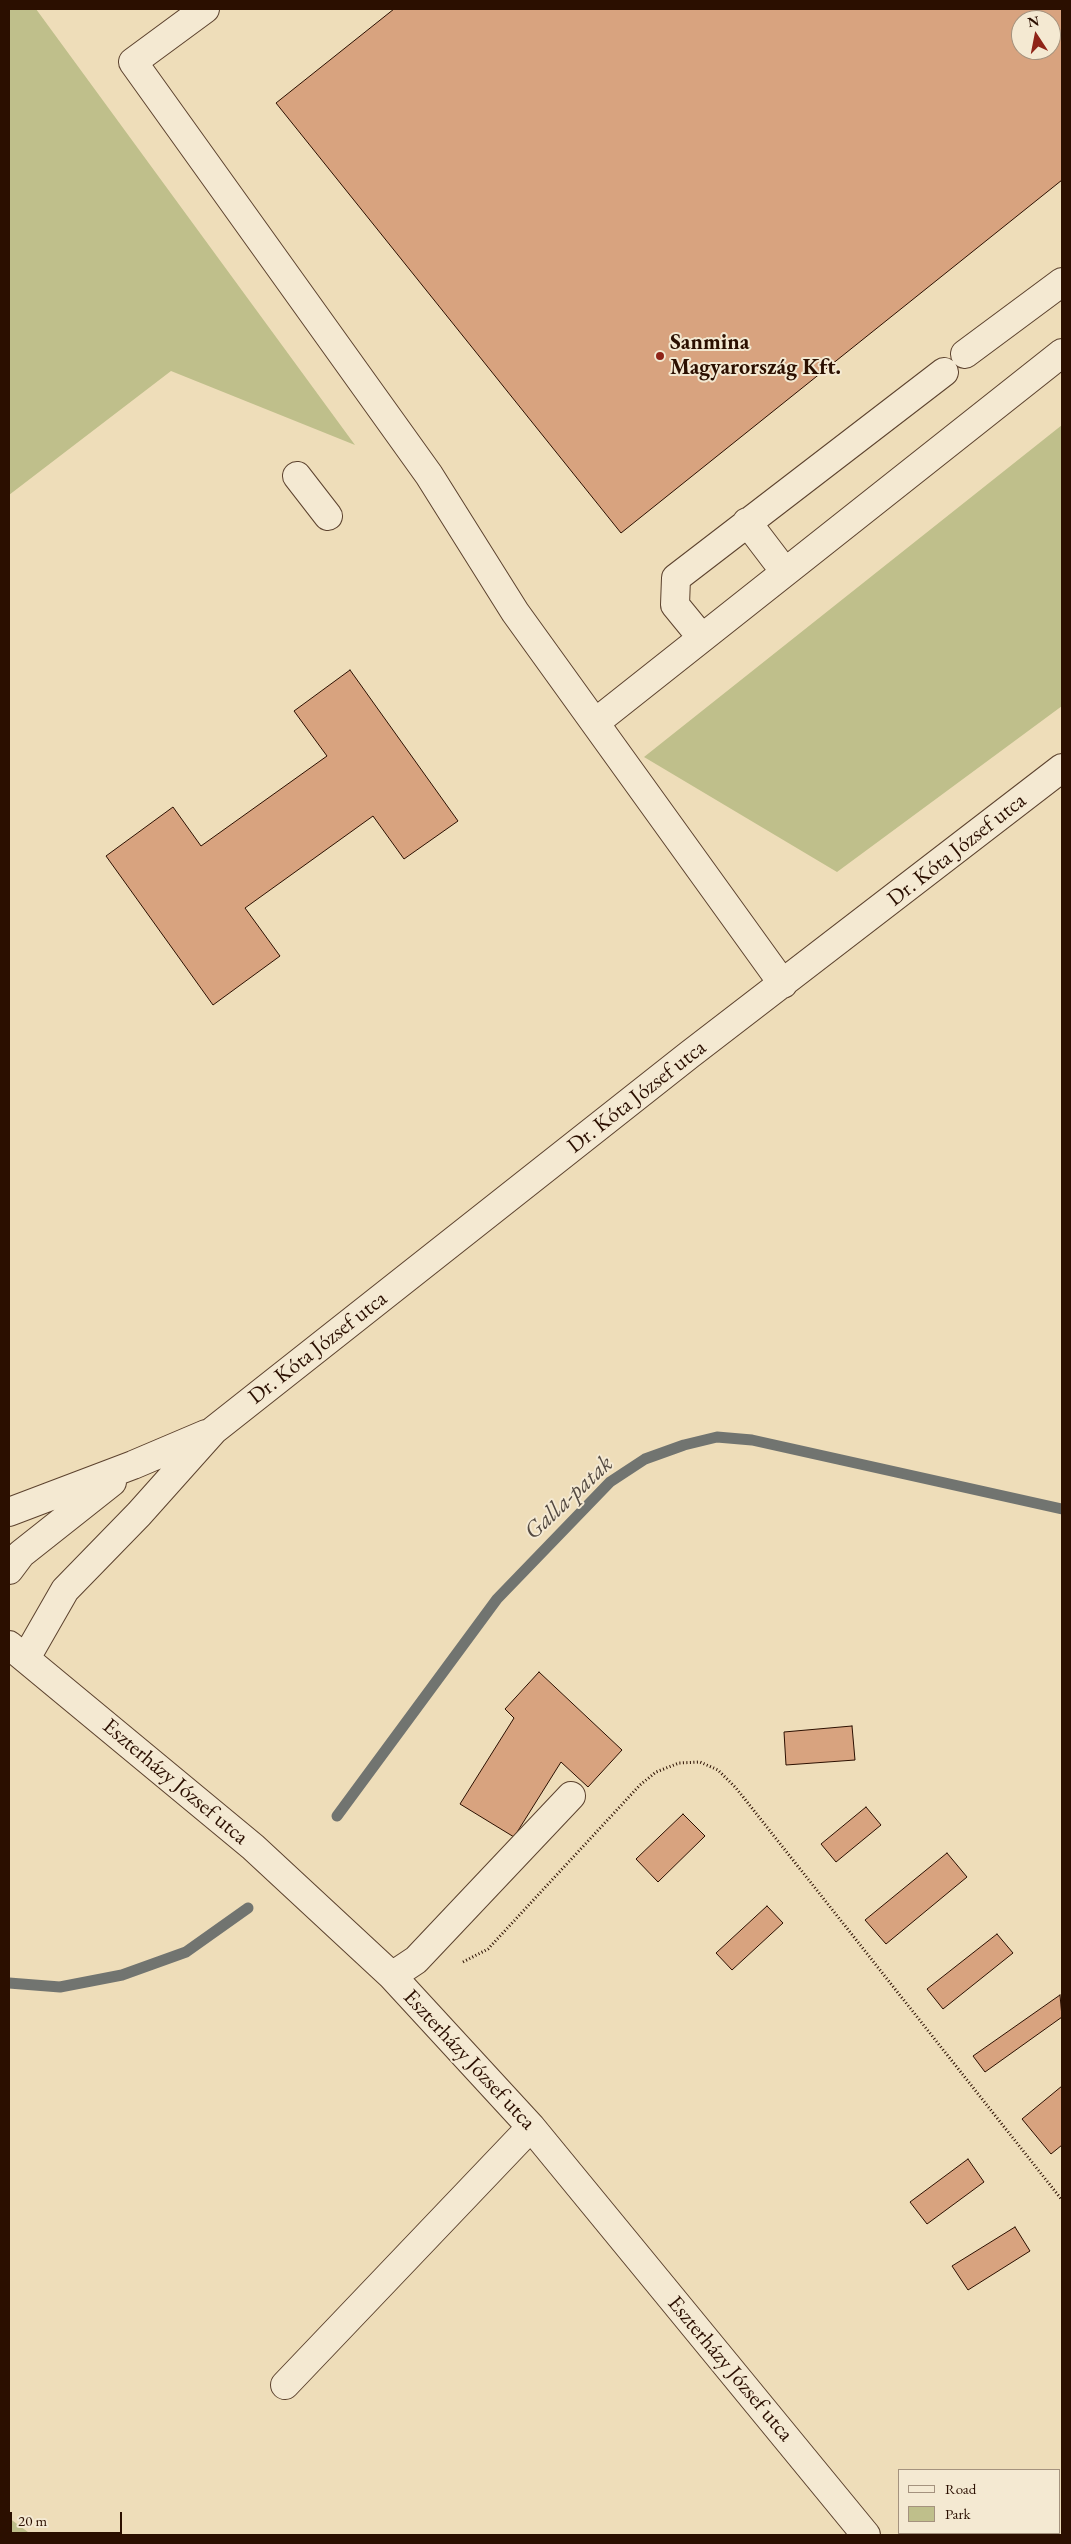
<!DOCTYPE html>
<meta charset="utf-8">
<style>
body{margin:0}
#map{position:relative;width:1071px;height:2544px;overflow:hidden;background:#eeddb9;font-family:"EB Garamond",serif}
canvas{display:block}
.frame{position:absolute;inset:0;border:10px solid #2b0f00;pointer-events:none}
.legend{position:absolute;left:898px;top:2469px;width:162px;height:65px;box-sizing:border-box;background:#f4e9d2;border:1px solid #a4927e;margin:0;padding:6px 9px;list-style:none;font-size:15px;color:#2b0f00}
.legend li{display:flex;align-items:center;gap:10px;height:25px}
.legend b{width:25px;border:1px solid #a4927e}
.north{position:absolute;left:1011px;top:10px;width:50px;height:50px;box-sizing:border-box;background:#f4e9d2;border:1px solid #a4927e;border-radius:50%;rotate:349deg;font-size:14px;font-weight:700;line-height:20px;text-align:center;color:#2b0f00}
.north::after{content:'';display:block;margin:auto;width:18px;height:22px;background:#8f2418;clip-path:polygon(50% 0,100% 100%,50% 72%,0 100%)}
.scale{position:absolute;left:10px;top:2512px;width:112px;height:22px;box-sizing:border-box;border:2px solid #2b0f00;border-top:0;padding-left:6px;font-size:15px;line-height:18px;white-space:nowrap;color:#2b0f00;-webkit-text-stroke:4px #f4e9d2;paint-order:stroke}
</style>
<div id="map">
<canvas width="1071" height="2544"></canvas>
<div class="frame"></div>
<ul class="legend">
<li><b style="height:6px;background:#f4e9d2"></b>Road</li>
<li><b style="height:14px;background:#bfbf8b"></b>Park</li>
</ul>
<div class="north">N</div>
<div class="scale">20 m</div>
</div>
<script>
const c = document.querySelector('canvas').getContext('2d');
c.lineJoin = 'round';
function paint(path, color) { c.fillStyle = color; c.fill(path, 'evenodd'); }
const toPath = rows => new Path2D(rows.map(r => 'M' + r).join(''));
function strokePath(path, color, width, dash) { c.strokeStyle = color; c.lineWidth = width; c.lineCap = dash ? 'butt' : 'round'; c.setLineDash(dash || []); c.stroke(path); }
function drawText(font, color, halo, rows, align = 'center') {
  c.font = font + ' "EB Garamond",serif'; c.lineWidth = 4; c.setLineDash([]); c.textBaseline = 'middle'; c.strokeStyle = halo; c.fillStyle = color; for (const [text, x, y, turn = 0] of rows) {
    c.save(); c.translate(x, y); c.rotate((+turn || 0) * Math.PI / 180); c.textAlign = isNaN(turn) ? turn : align; if (halo) c.strokeText(text, 0, 0); c.fillText(text, 0, 0); c.restore();
  }
}
paint(toPath([
 [9,9,36,9,355,445,171,371,9,495],
 [1062,425,1062,706,837,872,644,757],
 [9,2518,32,2535,9,2535]
]), '#bfbf8b');
strokePath(toPath([
 [337,1816,497,1599,610,1482,645,1459,684,1445,717,1437,752,1440,1062,1509],
 [9,1983,60,1987,122,1975,186,1952,248,1908]
]), '#717470', 11);
const building = toPath([
 [394,9,1062,9,1062,180,621,533,276,103,394,9],
 [1021,20,1051,20,1051,50,1021,50,1021,20],
 [350,670,458,821,404,859,373,816,245,908,280,956,213,1005,106,856,173,807,201,846,327,756,294,711,350,670],
 [539,1672,622,1750,588,1787,561,1762,514,1837,460,1804,514,1718,505,1709,539,1672],
 [852,1726,855,1760,786,1765,784,1732,852,1726],
 [866,1807,881,1825,836,1862,821,1844,866,1807],
 [683,1814,705,1836,658,1882,636,1859,683,1814],
 [947,1853,967,1877,886,1944,865,1920,947,1853],
 [767,1906,783,1923,732,1970,716,1953,767,1906],
 [997,1934,1013,1953,943,2009,927,1989,997,1934],
 [1060,1995,1062,2017,985,2072,973,2056,1060,1995],
 [1062,2086,1062,2145,1051,2154,1022,2119,1062,2086],
 [968,2159,984,2182,927,2224,910,2202,968,2159],
 [1015,2227,1030,2251,968,2290,952,2266,1015,2227]
]);
paint(building, '#d8a37f');
strokePath(building, '#2b0f00', 1);
const minor = toPath([
 [205,9,133,62,429,475,515,612,783,984],
 [965,354,1062,282],
 [297,476,328,516],
 [747,522,785,572],
 [702,638,675,605,676,578,944,372],
 [596,722,1062,353],
 [9,1512,133,1465,206,1434],
 [9,1570,21,1554,112,1482],
 [9,1645,253,1847,392,1976,531,2127,866,2535],
 [26,1658,65,1590,139,1514,214,1430,689,1055,1062,768],
 [392,1976,416,1960,571,1796],
 [285,2385,531,2127]
]);
strokePath(minor, '#5c422e', 30);
strokePath(toPath([
 [463,1962,488,1949,640,1785,656,1772,679,1763,700,1762,718,1770,736,1788,1062,2200]
]), '#2b0f00', 3, [1, 2.5]);
strokePath(minor, '#f4e9d2', 28);
for (const [x, y, r, color] of [
 [660,356,5,"#8f2418"]
]) { const dot = new Path2D(); dot.arc(x, y, r, 0, 2 * Math.PI); c.fillStyle = color; c.fill(dot); strokePath(dot, '#f4e9d2', 2); }
drawText('bold 22px', '#2b0f00', '#f4e9d2', [
 ["Sanmina",670,343],
 ["Magyarország Kft.",670,368]
], 'left');
drawText('22px', '#2b0f00', '#f4e9d2', [
 ["Dr. Kóta József utca",957,850,-38],
 ["Dr. Kóta József utca",637,1097,-38],
 ["Dr. Kóta József utca",318,1348,-38],
 ["Eszterházy József utca",175,1782,40],
 ["Eszterházy József utca",469,2060,47],
 ["Eszterházy József utca",730,2369,50]
]);
drawText('italic 24px', '#544a41', '#f4e9d2', [
 ["Galla-patak",569,1498,-43]
]);
</script>
